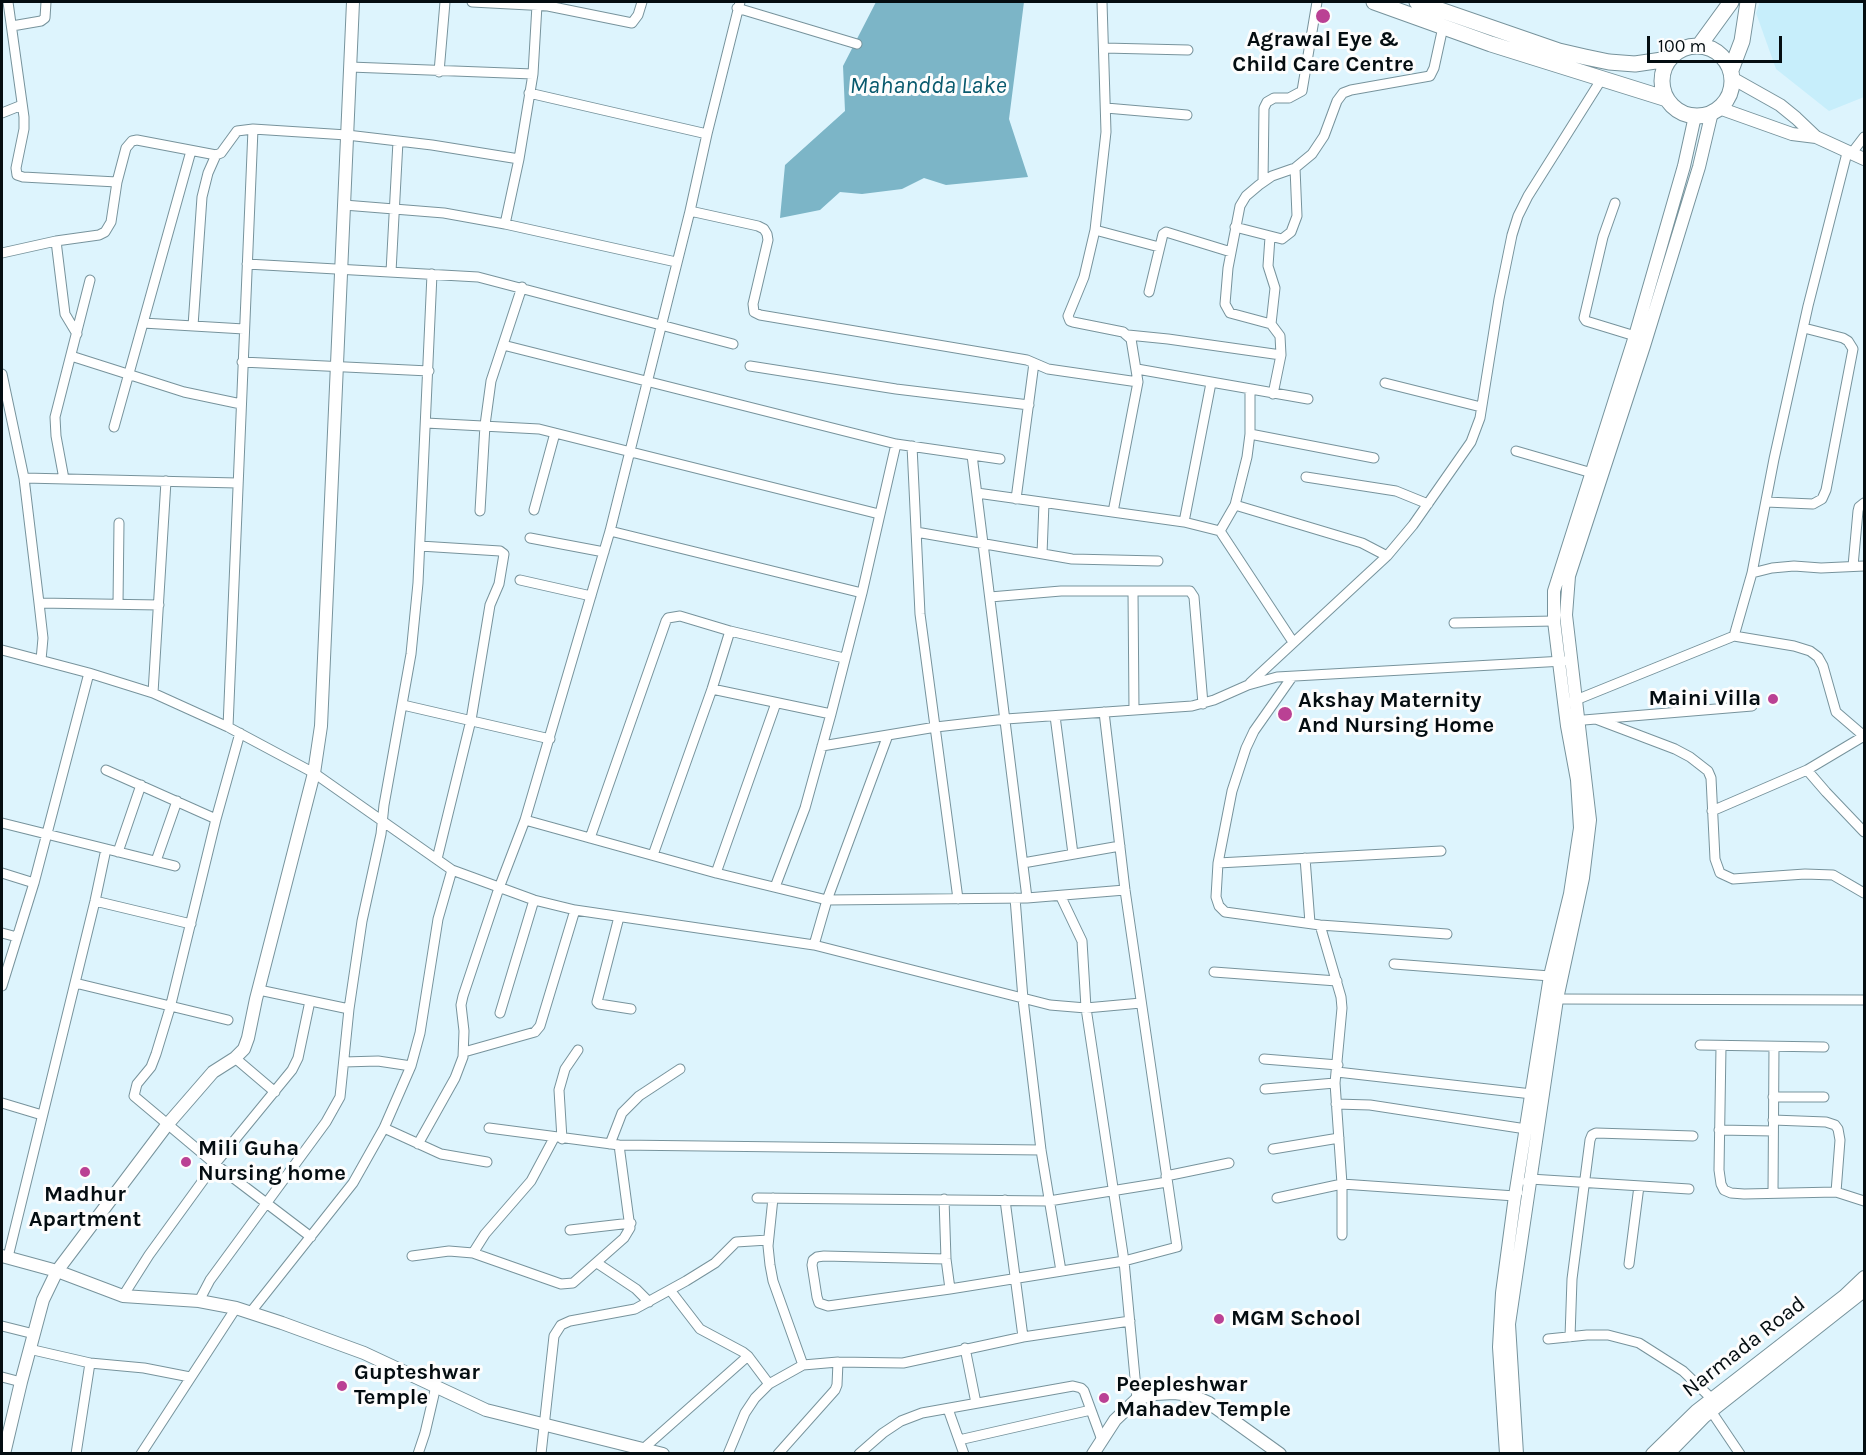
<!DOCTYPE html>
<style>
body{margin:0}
#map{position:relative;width:1866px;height:1455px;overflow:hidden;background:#ddf4fd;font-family:Karla,sans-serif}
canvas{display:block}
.frame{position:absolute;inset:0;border:3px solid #040d11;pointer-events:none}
.scale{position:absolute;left:1647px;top:36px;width:135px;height:27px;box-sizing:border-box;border:3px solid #040d11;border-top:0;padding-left:8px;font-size:18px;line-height:21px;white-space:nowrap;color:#040d11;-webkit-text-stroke:4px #fdfdfd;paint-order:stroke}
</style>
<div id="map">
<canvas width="1866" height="1455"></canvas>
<div class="frame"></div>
<div class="scale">100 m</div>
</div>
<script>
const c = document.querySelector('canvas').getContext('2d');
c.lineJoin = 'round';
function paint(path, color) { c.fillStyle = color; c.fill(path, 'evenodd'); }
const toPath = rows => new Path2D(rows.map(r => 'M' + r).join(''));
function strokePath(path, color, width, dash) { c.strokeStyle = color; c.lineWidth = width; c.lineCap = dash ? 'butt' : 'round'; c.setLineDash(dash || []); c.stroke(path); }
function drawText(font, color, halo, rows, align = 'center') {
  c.font = font + ' Karla,sans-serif'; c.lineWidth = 6; c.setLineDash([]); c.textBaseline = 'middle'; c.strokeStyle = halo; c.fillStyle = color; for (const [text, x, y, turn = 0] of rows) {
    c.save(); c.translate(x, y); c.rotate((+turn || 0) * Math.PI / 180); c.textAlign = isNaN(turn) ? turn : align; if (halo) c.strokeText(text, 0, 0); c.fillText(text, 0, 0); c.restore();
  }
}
paint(toPath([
 [1760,2,1864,2,1864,97,1829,111,1776,69,1756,13]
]), '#c7eefb');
paint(toPath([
 [876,2,1024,2,1009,119,1028,177,946,185,924,178,902,189,862,194,840,192,820,210,780,218,785,165,845,111,843,66]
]), '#7cb5c7');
const minor = toPath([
 [8,2,24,117,24,129,16,168,17,175,23,177,117,182],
 [472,2,548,6,632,23,638,15,642,2],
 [1102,2,1106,132,1095,230,1084,277,1068,316,1070,321,1073,322,1123,332,1131,339,1138,382,1113,512],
 [737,8,857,44],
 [12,26,41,21,45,18,46,2],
 [1104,48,1188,50],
 [350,67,533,74],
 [439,72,445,2],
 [529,93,707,134],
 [1106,108,1187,115],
 [2,113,22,105],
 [1851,154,1864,137],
 [1263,182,1264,108,1267,102,1274,98,1289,98,1302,91,1317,2],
 [1615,203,1603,237,1584,318,1586,321,1635,336],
 [344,205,444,213,505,224,676,262],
 [690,211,758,226,764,229,767,234,768,240,753,304,754,312,760,315,1027,360,1048,369,1138,382],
 [505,224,519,159,533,74,537,5],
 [1235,227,1282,239,1291,232,1297,216,1295,168],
 [1095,230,1159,247],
 [1270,237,1268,266,1275,288,1271,324],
 [56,241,65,314,77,334],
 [2,253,56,241,99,235,105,232,111,222,117,182,126,148,132,141,137,140,216,155,221,153,237,131,253,129,347,135,432,145,519,159],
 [247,264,478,277,733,344],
 [391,272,398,141],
 [1149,292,1163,234,1166,232,1231,252],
 [143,323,244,329],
 [193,326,202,197,208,173,216,155],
 [1128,335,1168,339,1281,355],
 [503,345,896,444,1000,459],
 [71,356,184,392,241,404],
 [242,362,429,371],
 [750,366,896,389,1029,405],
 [1137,369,1308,399],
 [2,374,24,478,39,603,43,638,41,660],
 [1385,383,1481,407],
 [1273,394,1281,355,1280,336,1271,324,1230,313,1225,304,1228,268,1240,206,1246,196,1259,185,1272,176,1295,168,1312,154,1324,136,1337,101,1343,93,1351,90,1430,76,1434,68,1443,27],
 [426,423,539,429,879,514],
 [114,427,191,151],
 [1250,434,1374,458],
 [912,446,920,614,958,899],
 [1516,451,1592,473],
 [972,455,1027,898],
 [1306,477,1396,491,1428,504],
 [24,478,237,483],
 [64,479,56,436,55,417,90,280],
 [977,493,1184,522,1220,531,1293,642],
 [1016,499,1034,363],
 [1766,502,1813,504,1822,499,1826,490,1853,349,1848,341,1843,338,1804,328],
 [1235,505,1362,543,1387,556],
 [534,510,555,433],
 [480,511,485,425,491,381,522,287],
 [1184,522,1211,383],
 [610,531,862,593],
 [1220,531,1235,505,1247,457,1250,434,1250,390],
 [916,532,1072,559,1158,561],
 [530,538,604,552],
 [420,546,500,551,504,554,499,584,490,605,471,720,437,859],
 [1042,554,1044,503],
 [1853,566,1858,511,1859,507,1864,503],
 [1752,573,1772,568,1794,566,1821,568,1864,566],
 [520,580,591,596],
 [1133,591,1134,710],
 [990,597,1061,591,1190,591,1194,597,1203,704],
 [39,603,159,605],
 [118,604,119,523],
 [1454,623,1554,621],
 [1734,636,1794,646,1810,651,1818,657,1823,666,1836,712,1864,736],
 [2,650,89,673,153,693,228,727,314,773,452,870,534,900,575,910,814,945,1050,1005,1086,1008,1141,1003],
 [1292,677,1254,731,1246,748,1232,791,1218,863,1216,897,1219,906,1225,912,1320,925,1447,934],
 [1250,683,1387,556,1413,525,1471,442,1480,418,1499,299,1512,235,1518,216,1528,196,1601,80],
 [712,689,831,714],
 [153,693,166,481],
 [1571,702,1734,636,1752,573,1774,459,1808,306,1847,153],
 [403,705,550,739],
 [1055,716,1073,854],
 [1596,719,1675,749,1690,757,1708,771,1711,778,1715,859,1720,873,1733,879,1805,874,1833,875,1864,893],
 [1572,721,1752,706],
 [228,727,253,129],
 [240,733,216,819,170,1008,156,1054,151,1067,137,1084,134,1096,215,1164,311,1237],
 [822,746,936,727,1006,719,1192,706,1214,700,1248,685,1277,677,1564,661],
 [106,770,216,819],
 [1807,770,1826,792,1864,832],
 [1712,811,1807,770,1864,736],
 [525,820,716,873,827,900,1027,898,1125,890],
 [2,823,175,866],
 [590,838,666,621,668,618,680,616,730,631,844,658],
 [118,852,141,785],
 [653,855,712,689,730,631],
 [1305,858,1310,923],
 [156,861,177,801],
 [1023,863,1120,846],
 [1218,863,1441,851],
 [2,873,34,883],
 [716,873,776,703],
 [775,887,805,808,831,714,862,593,896,444],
 [1061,897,1082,941,1086,1008,1124,1261,1137,1399],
 [1015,898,1023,999,1041,1150,1061,1271],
 [95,901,191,924],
 [619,917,597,1002,599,1004,631,1009],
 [1320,925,1341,997,1342,1008,1335,1083,1342,1184,1342,1235],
 [2,933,17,937],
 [814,945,827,900,888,735],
 [1394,964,1550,976],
 [1214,972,1337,981],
 [75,983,228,1020],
 [2,986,34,883,89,673],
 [259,990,349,1009],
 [1557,999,1864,1000],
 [500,1013,534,900],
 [1700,1045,1824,1047],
 [1721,1047,1719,1170,1721,1184,1724,1190,1731,1193,1744,1194,1836,1192,1864,1201],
 [464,1052,535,1032,540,1026,575,910],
 [235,1058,275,1092],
 [1264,1059,1338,1065],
 [344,1062,378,1061,411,1066],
 [1337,1072,1532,1094],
 [1265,1089,1335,1083],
 [1773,1097,1824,1097],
 [2,1103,42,1115],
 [1336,1104,1370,1105,1526,1129],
 [1773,1120,1826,1122,1835,1125,1838,1129,1840,1140,1836,1192],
 [384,1128,441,1154,487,1162],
 [489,1128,619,1145,1041,1150],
 [1719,1130,1773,1131],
 [562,1139,559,1090,565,1069,578,1050],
 [418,1144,455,1078,463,1057,464,1031,461,1005,463,996,499,888,525,820,610,531,690,211,707,134,740,2],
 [610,1144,622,1113,639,1096,680,1069],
 [1273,1149,1339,1138],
 [1166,1176,1229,1163],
 [1527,1182,1530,1179,1689,1189],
 [1773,1193,1774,1047],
 [757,1198,1049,1201,1167,1182],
 [773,1198,768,1246,770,1265,773,1281,803,1365],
 [1277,1198,1342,1184,1515,1196,1518,1192],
 [944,1199,946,1259,950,1289],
 [1005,1200,1023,1337],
 [570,1230,631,1223],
 [473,1253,485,1234,531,1181,554,1138],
 [412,1256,449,1251,473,1253,561,1284,573,1283,624,1238,630,1228,619,1145],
 [8,1257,95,901,106,849],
 [946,1259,824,1256,817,1257,813,1260,812,1265,817,1297,819,1303,828,1306,950,1289,1124,1261,1177,1247,1125,890,1104,712],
 [597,1263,636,1289,649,1302],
 [1629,1264,1639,1186],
 [670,1290,700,1329,743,1352,748,1356,769,1384],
 [123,1296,149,1255,215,1164,292,1070,298,1058,310,1001],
 [199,1301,210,1280,326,1122,340,1097,349,1009,362,921,381,834,384,805,411,654,418,583,432,274],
 [250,1313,353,1183,384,1128,411,1066,420,1033,438,919,452,870],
 [2,1326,34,1334],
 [1570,1337,1572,1279,1590,1140,1592,1135,1596,1133,1693,1136],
 [1548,1339,1587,1335,1608,1335,1639,1343,1683,1371,1711,1398],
 [965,1348,976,1403],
 [29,1349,90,1363,144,1368,190,1377],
 [2,1377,21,1382],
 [948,1409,964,1454],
 [1711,1411,1740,1454],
 [959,1440,1091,1410],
 [643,1449,748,1356],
 [76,1454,90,1363],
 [141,1454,236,1308],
 [418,1454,425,1433,436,1386],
 [541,1454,554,1336,561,1325,570,1321,635,1309,686,1281,715,1263,736,1242,768,1240],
 [728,1454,745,1413,755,1398,769,1384,803,1365,838,1362,903,1363,1023,1337,1130,1321],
 [778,1454,835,1390,837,1385,838,1362],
 [859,1454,883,1433,901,1421,922,1413,1073,1386,1081,1388,1084,1391,1102,1440]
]);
const tertiary = toPath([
 [1732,78,1780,105,1796,118,1816,137],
 [1719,108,1792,134,1816,137,1864,159],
 [2,1256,57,1271,123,1296,199,1301,236,1308,282,1323,364,1353,486,1410,663,1454],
 [4,1454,21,1382,43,1300,57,1271,167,1125,213,1072,235,1058,244,1049,248,1038,256,999,314,773,321,726,353,2],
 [1093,1454,1115,1420,1137,1399,1155,1394,1174,1393,1191,1395,1209,1403,1280,1454],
 [1506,1454,1499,1347,1502,1293,1515,1196,1550,976,1570,894,1580,828,1577,780,1567,726,1559,662,1554,621,1554,591,1635,336,1684,166,1695,116],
 [1517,1454,1509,1324,1557,999,1583,878,1590,820,1566,615,1569,576,1644,346,1699,167,1712,112],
 [1652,1454,1696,1411,1844,1296,1864,1277],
 [1668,1454,1704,1417,1864,1291]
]);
const trunk = toPath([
 [1374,2,1491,44,1667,99],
 [1417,2,1559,51,1585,57,1609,62,1635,64,1669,59],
 [1699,46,1731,2],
 '1662 81a35 35 0 1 1 70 0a35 35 0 1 1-70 0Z',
 [1731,70,1742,41,1748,2]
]);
strokePath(minor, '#77939c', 11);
strokePath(tertiary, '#77939c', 14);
strokePath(trunk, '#77939c', 17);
strokePath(minor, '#fff', 9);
strokePath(tertiary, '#fff', 12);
strokePath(trunk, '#fff', 15);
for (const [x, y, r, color] of [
 [1323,16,8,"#ba4194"],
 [1773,699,6,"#ba4194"],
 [1285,714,8,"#ba4194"],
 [186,1162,6,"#ba4194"],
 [85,1172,6,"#ba4194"],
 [1219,1319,6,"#ba4194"],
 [342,1386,6,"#ba4194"],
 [1104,1398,6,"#ba4194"]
]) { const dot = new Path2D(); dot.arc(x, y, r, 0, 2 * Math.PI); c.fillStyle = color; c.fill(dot); strokePath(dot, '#fdfdfd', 2); }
drawText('bold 22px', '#040d11', '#fdfdfd', [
 ["Agrawal Eye &",1323,40,"center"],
 ["Child Care Centre",1323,65,"center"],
 ["Maini Villa",1761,699,"right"],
 ["Akshay Maternity",1298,701],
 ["And Nursing Home",1298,726],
 ["Mili Guha",198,1149],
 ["Nursing home",198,1174],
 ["Madhur",85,1195,"center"],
 ["Apartment",85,1220,"center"],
 ["MGM School",1231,1319],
 ["Gupteshwar",354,1373],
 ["Temple",354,1398],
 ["Peepleshwar",1116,1385],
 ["Mahadev Temple",1116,1410]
], 'left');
drawText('22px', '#040d11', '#fdfdfd', [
 ["Narmada Road",1744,1347,-38]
]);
drawText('italic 24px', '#08596d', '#fdfdfd', [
 ["Mahandda Lake",928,86]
]);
</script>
